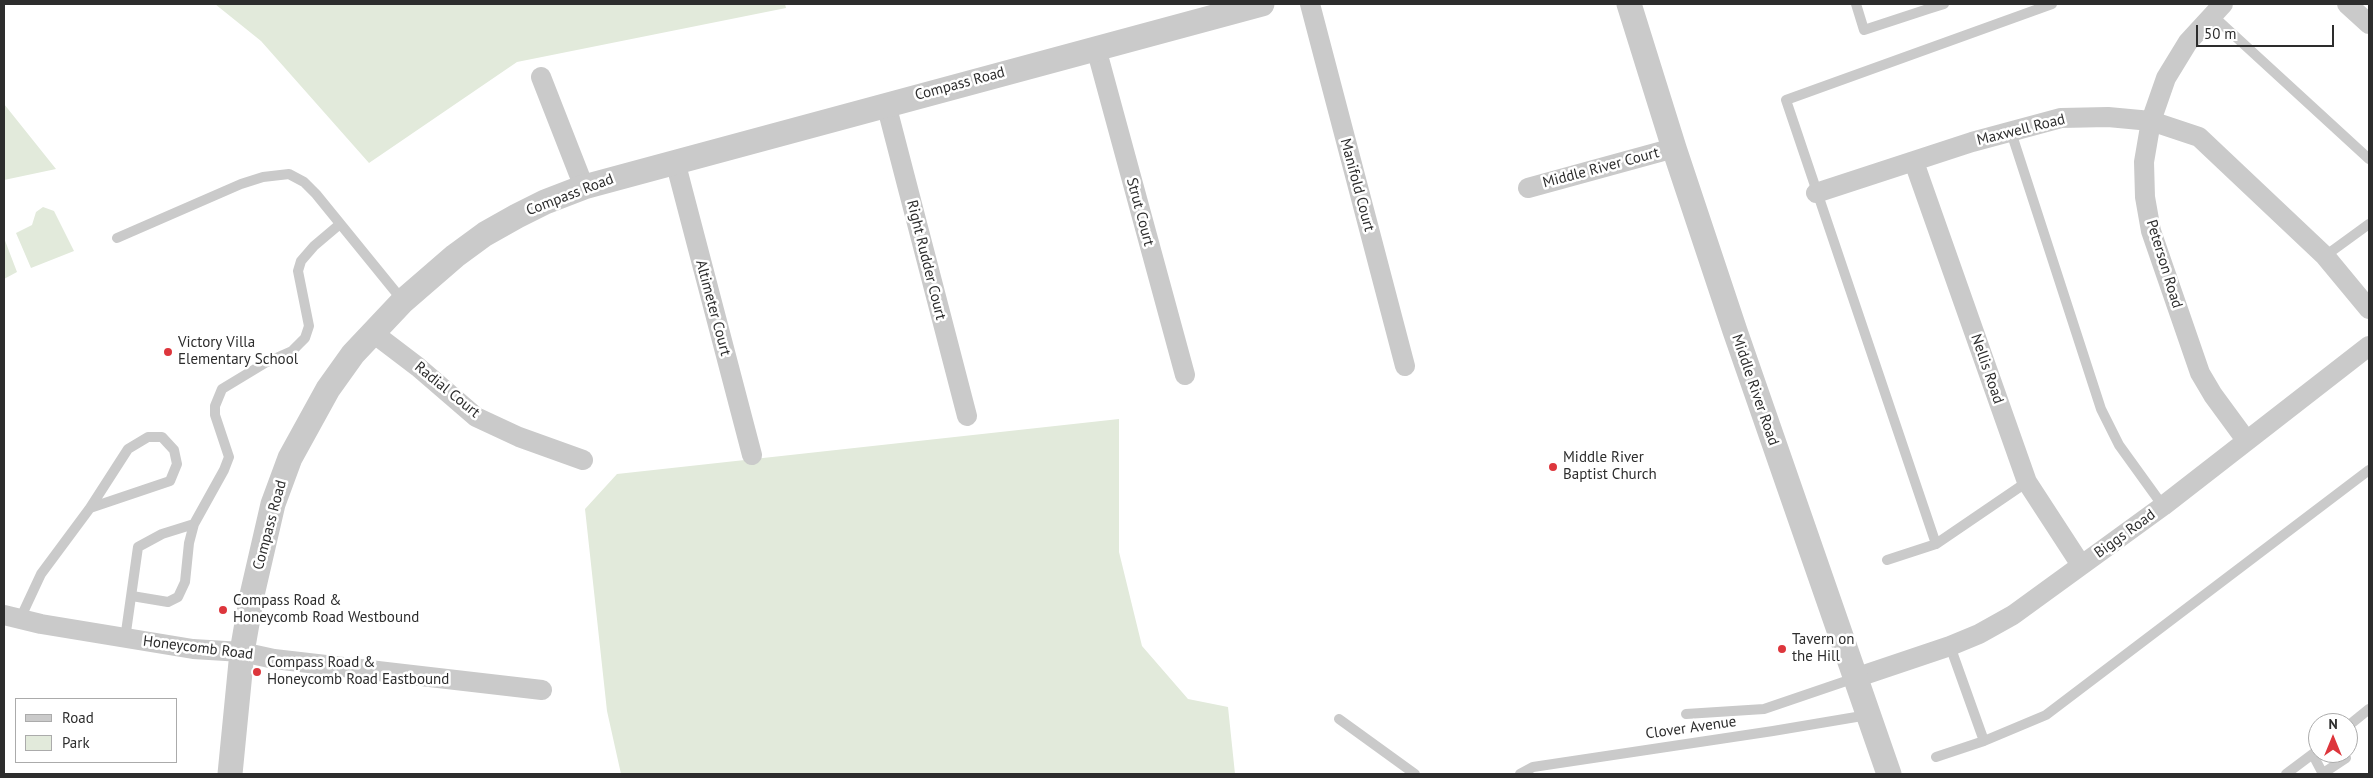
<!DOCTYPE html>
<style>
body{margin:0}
#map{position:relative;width:2373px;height:778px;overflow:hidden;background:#fff;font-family:"PT Sans",sans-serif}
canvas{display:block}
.frame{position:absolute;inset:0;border:5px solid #2d2d2d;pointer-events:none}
.legend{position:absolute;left:15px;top:698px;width:162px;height:65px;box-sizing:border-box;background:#fff;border:1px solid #ababab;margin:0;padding:6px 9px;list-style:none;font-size:15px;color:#2d2d2d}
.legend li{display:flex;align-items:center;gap:10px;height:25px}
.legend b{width:25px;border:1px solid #ababab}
.north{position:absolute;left:2308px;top:713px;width:50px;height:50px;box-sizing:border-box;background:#fff;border:1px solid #ababab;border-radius:50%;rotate:0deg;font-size:14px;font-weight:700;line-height:20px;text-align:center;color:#2d2d2d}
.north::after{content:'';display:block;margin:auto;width:18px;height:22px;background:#dd363c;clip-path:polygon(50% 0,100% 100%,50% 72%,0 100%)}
.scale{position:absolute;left:2196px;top:25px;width:138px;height:22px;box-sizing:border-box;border:2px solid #2d2d2d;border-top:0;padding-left:6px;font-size:15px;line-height:18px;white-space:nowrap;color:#2d2d2d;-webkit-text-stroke:4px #fff;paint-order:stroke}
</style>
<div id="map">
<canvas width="2373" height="778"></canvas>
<div class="frame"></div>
<ul class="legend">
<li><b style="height:6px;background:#cacaca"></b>Road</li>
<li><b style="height:14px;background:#e2eadb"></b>Park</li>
</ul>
<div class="north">N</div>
<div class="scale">50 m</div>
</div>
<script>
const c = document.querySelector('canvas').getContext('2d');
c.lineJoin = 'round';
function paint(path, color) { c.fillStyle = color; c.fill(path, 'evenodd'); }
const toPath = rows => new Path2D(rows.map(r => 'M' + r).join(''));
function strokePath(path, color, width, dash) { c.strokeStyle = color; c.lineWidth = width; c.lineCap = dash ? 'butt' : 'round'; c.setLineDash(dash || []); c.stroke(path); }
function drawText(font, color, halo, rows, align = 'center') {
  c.font = font + ' "PT Sans",sans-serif'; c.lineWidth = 5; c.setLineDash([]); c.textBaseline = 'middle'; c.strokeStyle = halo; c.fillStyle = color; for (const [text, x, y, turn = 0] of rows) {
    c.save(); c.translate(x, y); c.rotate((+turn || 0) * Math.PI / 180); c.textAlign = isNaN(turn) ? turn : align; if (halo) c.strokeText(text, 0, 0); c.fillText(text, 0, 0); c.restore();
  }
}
paint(toPath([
 [215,4,785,4,786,8,517,62,369,163,261,41],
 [4,104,56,169,4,180],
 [43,207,54,211,74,251,31,268,16,233,32,225,36,212],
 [4,238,17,272,4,279],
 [1119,419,1119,552,1142,646,1188,699,1228,707,1235,774,621,774,607,711,585,509,617,474]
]), '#e2eadb');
strokePath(toPath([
 [1856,4,1864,30,1928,9,1929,4],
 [1928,9,1944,4],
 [2212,15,2369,159],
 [2011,132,2101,409,2119,445,2163,506],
 [117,238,241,184,263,177,289,174,304,182,316,194,403,301],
 [2325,256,2369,224],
 [2027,482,1936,544,1786,100,2052,4],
 [1887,560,1936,544],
 [132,596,168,602,178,597,185,582,189,543,194,524,224,470,229,457,215,415,215,406,222,389,265,363,292,351,305,338,309,326,298,271,301,261,314,246,340,224],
 [20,619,41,574,90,508,170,481,177,464,174,450,162,437,148,437,128,449,90,508],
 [125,639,138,547,162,534,194,524],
 [1950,646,1984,741],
 [1686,714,1764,709,1855,678],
 [1339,719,1415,774],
 [2348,726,2369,709],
 [2313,755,2323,774],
 [1936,757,1984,741,2046,715,2369,470],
 [1520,774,1533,767,1773,731,1868,715],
 [2286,774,2318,750],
 [2322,774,2346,758]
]), '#cacaca', 10);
strokePath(toPath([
 [1310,4,1405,366],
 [2223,4,2188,42,2166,78,2151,121,2144,162,2145,197,2151,231,2200,373,2213,395,2246,440],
 [2347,4,2369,24],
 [1096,48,1185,375],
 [541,77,584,187],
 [886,104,967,416],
 [675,161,752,455],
 [1914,162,2027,482,2081,565],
 [1528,188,1674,148],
 [1816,193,1972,142,2061,118,2108,117,2151,121,2199,137,2325,256,2369,309],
 [372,332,418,367,476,417,519,437,583,460],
 [4,615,41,624,193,649,242,652,274,659,542,690],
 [1855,678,1950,646,1979,634,2013,615,2163,506,2369,346]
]), '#cacaca', 20);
strokePath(toPath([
 [1629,4,1674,148,1735,331,1889,774],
 [230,774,242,652,252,595,273,504,290,458,328,389,353,354,403,301,455,256,485,234,517,216,545,202,584,187,1262,4]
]), '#cacaca', 25);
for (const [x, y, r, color] of [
 [168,352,5,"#dd363c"],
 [1553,467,5,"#dd363c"],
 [223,610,5,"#dd363c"],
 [1782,649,5,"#dd363c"],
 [257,672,5,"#dd363c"]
]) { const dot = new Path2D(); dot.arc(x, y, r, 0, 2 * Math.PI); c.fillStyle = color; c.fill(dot); strokePath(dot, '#fff', 2); }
drawText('15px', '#2d2d2d', '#fff', [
 ["Compass Road",960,84,-15],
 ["Maxwell Road",2021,130,-14],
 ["Middle River Court",1601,168,-15],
 ["Manifold Court",1357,185,75],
 ["Compass Road",570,195,-21],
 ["Strut Court",1140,212,75],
 ["Right Rudder Court",926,260,76],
 ["Peterson Road",2164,264,73],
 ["Altimeter Court",713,308,75],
 ["Nellis Road",1987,369,71],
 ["Radial Court",447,390,39],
 ["Middle River Road",1755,390,71],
 ["Compass Road",270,525,-75],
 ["Biggs Road",2125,534,-36],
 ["Honeycomb Road",198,648,7],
 ["Clover Avenue",1691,728,-8]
]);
drawText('15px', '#2d2d2d', '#fff', [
 ["Victory Villa",178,343],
 ["Elementary School",178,360],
 ["Middle River",1563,458],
 ["Baptist Church",1563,475],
 ["Compass Road &",233,601],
 ["Honeycomb Road Westbound",233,618],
 ["Tavern on",1792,640],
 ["the Hill",1792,657],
 ["Compass Road &",267,663],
 ["Honeycomb Road Eastbound",267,680]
], 'left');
</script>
